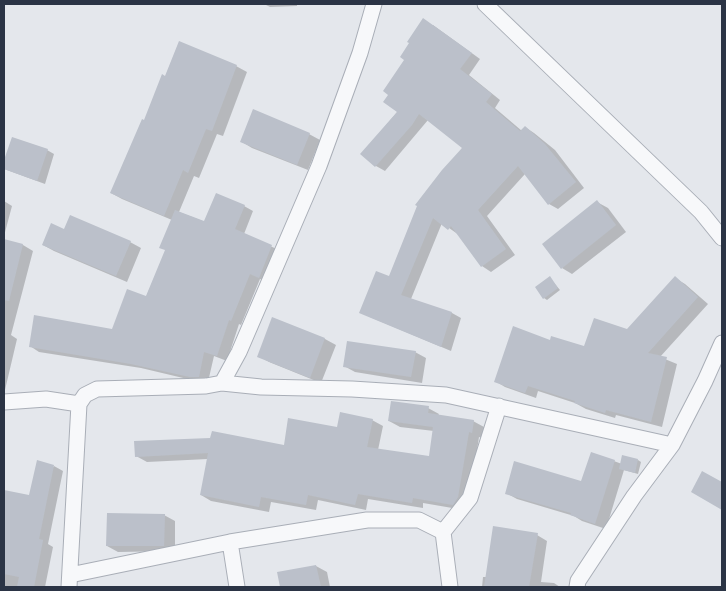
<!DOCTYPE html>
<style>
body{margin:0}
#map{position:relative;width:726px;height:591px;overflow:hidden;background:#e4e7ec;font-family:Quicksand,sans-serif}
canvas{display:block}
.frame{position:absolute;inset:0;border:5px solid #2b3445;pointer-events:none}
</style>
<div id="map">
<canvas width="726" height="591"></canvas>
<div class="frame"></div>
</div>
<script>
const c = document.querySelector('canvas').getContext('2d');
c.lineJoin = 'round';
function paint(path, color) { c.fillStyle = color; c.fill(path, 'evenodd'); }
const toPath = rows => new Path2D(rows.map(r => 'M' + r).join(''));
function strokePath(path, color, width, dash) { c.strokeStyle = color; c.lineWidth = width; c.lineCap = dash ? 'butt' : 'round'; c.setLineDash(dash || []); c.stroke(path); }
paint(toPath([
 [264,4,297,4,297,6,270,7],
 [433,25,480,59,469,75,500,100,495,108,522,131,525,127,534,133,555,150,584,188,558,209,549,204,525,174,487,216,515,255,491,272,482,266,459,235,442,223,411,299,452,313,461,318,451,351,370,317,390,278,419,205,463,147,428,120,385,171,376,166,362,154,398,111],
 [236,66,247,72,223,136,217,134,199,178,194,176,179,212,205,222,244,206,253,211,244,234,281,251,268,282,260,279,241,325,239,324,227,361,214,356,208,382,200,382,141,368,39,352,30,346,113,330,146,297,166,250,172,220,122,199,111,193,166,77],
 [309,134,320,140,308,170,252,148,242,142],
 [12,139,47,150,54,154,45,184,4,169,4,164],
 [4,201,12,206,4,236],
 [597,202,608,208,626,232,572,274,562,268],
 [4,240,23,245,33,251,11,335,17,339,5,390,4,389],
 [130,242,141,248,127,282,54,251,43,245],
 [550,278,560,290,547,300,544,298],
 [675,278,685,284,708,304,660,357,677,364,662,427,616,415,615,418,586,409,575,403,538,391,536,398,505,387,495,381,551,341,585,348,627,331],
 [273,318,325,339,336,345,321,383,269,362,258,356],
 [415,352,426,358,422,383,355,372,344,366],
 [428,408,439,414,438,416,473,421,484,427,482,438,479,437,469,503,464,510,423,503,423,508,368,499,366,510,318,500,316,510,271,502,269,512,211,501,201,495,208,459,147,462,136,456,285,446,338,429,372,420,383,426,378,450,430,458,434,431,400,427,389,421],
 [592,453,622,464,638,460,641,462,638,474,624,470,606,529,582,521,574,516,517,499,506,493,582,483],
 [54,466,63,471,48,544,53,547,45,587,4,587,4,491,30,497],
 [164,515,175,521,175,551,118,552,107,546],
 [537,535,547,541,541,582,554,583,560,587,482,587,483,577,487,577],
 [316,566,327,572,330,587,281,587,279,573]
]), '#0003');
paint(toPath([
 [423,18,472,53,460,69,492,94,486,102,520,131,525,126,545,144,576,182,548,205,518,166,478,210,506,249,481,267,451,226,448,230,433,218,401,295,452,312,441,347,359,313,376,271,389,276,417,206,415,205,442,170,462,148,419,114,412,125,375,167,360,154,397,112,383,102,388,95,383,91,404,60,400,57,409,43,407,42],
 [179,41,237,65,212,131,206,129,188,173,183,170,164,216,110,193,142,119,144,120,162,74,165,76],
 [253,109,310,133,297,165,240,142],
 [12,137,48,149,37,181,4,169,4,160],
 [216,193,245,205,235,229,272,245,259,278,250,274,231,321,229,320,217,356,204,352,199,377,190,377,131,364,29,347,34,315,112,329,127,289,146,296,165,250,159,248,175,210,204,221],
 [597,200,616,225,561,269,542,244],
 [70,215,131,241,116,276,42,245,51,223,64,229],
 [4,239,23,244,9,301,4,300],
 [550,276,558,288,543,299,535,287],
 [675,276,698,297,648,353,667,357,651,422,606,410,605,413,574,403,575,401,528,386,525,393,494,382,513,326,550,340,551,336,584,346,594,318,627,329],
 [272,317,325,338,310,378,257,357],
 [347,341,416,351,411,377,343,367],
 [391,401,429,406,428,413,474,420,472,433,469,432,458,497,453,505,413,498,412,503,358,494,355,505,308,495,306,505,261,497,259,507,200,495,208,453,135,457,134,441,210,438,212,431,284,445,288,418,337,427,340,412,373,419,367,447,429,456,433,427,388,421],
 [591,452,615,460,595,524,570,515,571,513,505,494,514,461,581,481],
 [622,455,638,459,635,473,619,469],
 [37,460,54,465,39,539,43,540,34,587,17,587,19,577,4,574,4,490,29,495],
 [702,471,722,482,722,510,691,492],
 [107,513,165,514,164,546,106,546],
 [493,526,538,533,529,587,484,587],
 [316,565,321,587,280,587,277,572]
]), '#bbc0ca');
const minor = toPath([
 [485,4,701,212,722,238],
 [222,383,261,387,352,389,446,395,672,445],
 [4,402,46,399,79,404],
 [443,532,470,498,499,406],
 [230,542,237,587],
 [70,575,230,542,367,520,419,520,443,532,450,587],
 [69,587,79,404,85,395,97,389,206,386,222,383,239,352,319,166,360,53,374,4],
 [577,587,578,581,634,496,672,445,705,381,722,343]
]);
strokePath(minor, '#a9aeb7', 17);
strokePath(minor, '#f7f8fa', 15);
</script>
